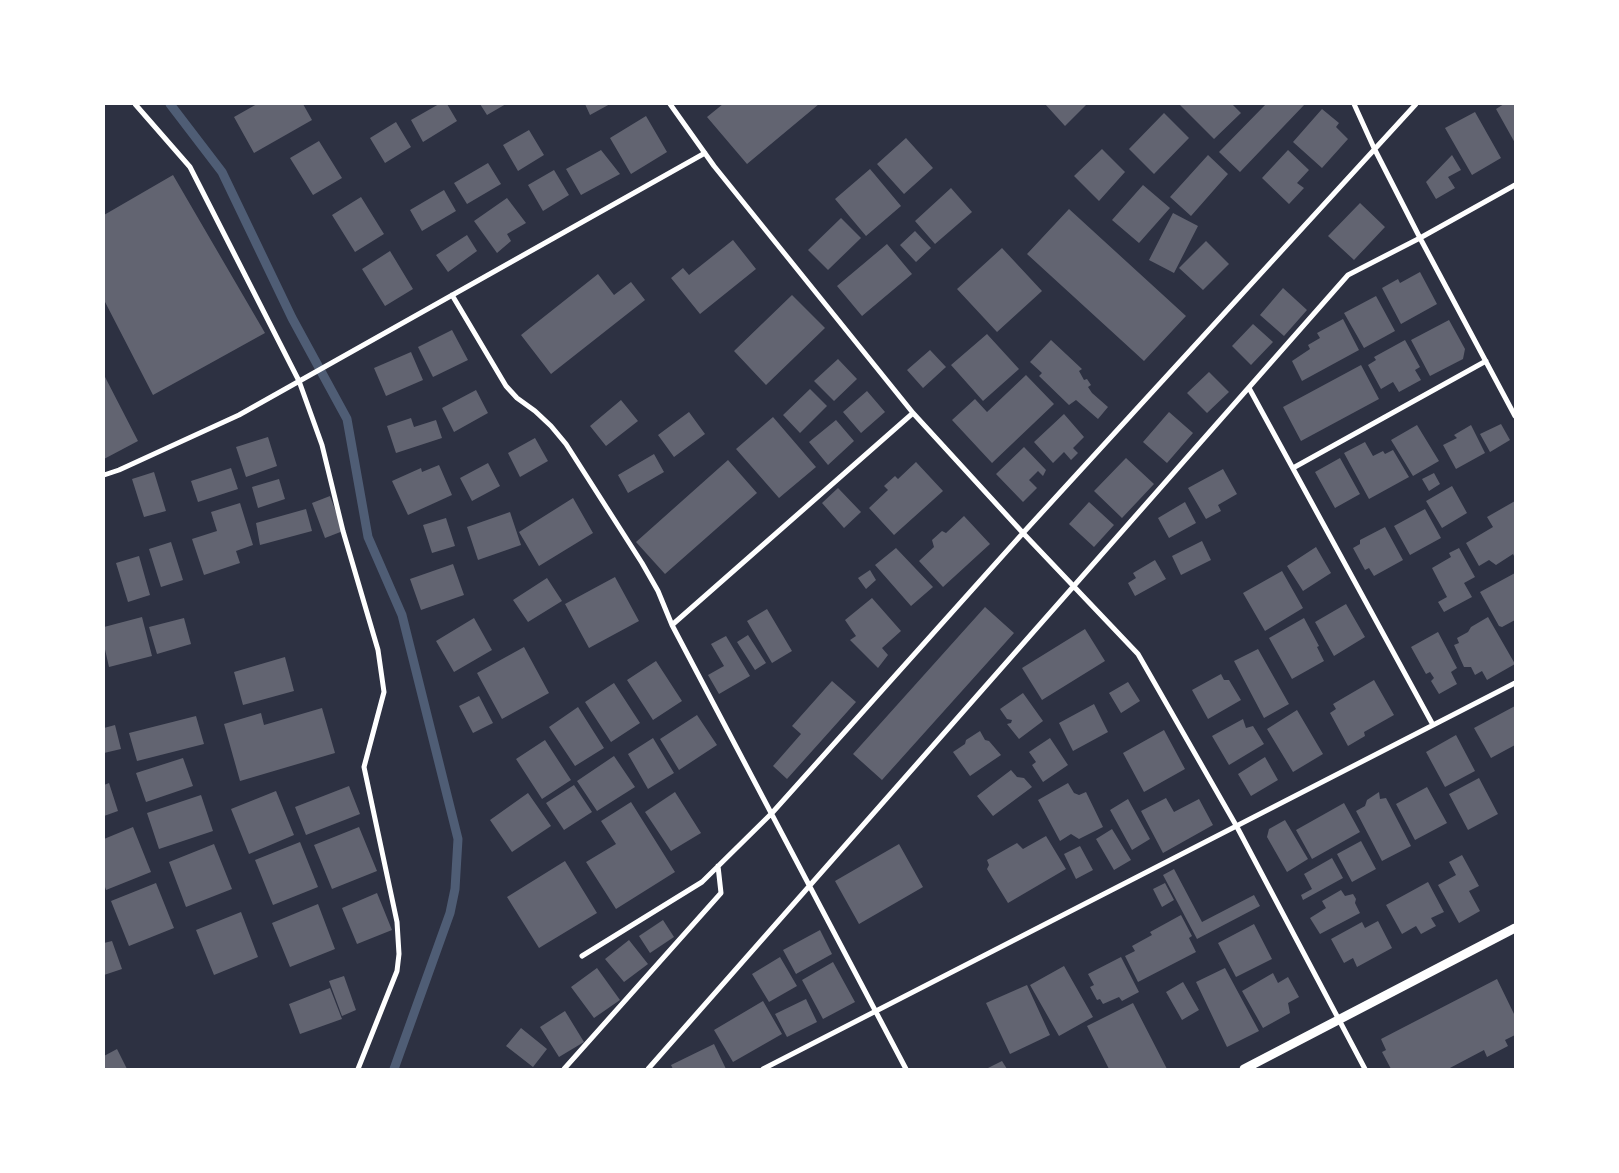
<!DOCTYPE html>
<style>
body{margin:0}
#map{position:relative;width:1619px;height:1173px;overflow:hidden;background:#2d3142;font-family:Overpass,sans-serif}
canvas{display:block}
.frame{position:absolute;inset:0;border:105px solid #fff;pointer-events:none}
</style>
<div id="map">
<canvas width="1619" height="1173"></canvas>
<div class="frame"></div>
</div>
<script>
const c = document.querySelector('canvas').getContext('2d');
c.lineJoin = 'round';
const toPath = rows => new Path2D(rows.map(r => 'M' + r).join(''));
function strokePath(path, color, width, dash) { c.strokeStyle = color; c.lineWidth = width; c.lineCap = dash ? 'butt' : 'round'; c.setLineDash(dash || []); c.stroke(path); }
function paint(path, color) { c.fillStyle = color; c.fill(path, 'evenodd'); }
strokePath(toPath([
 [170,104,222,172,292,318,347,419,368,537,402,615,458,839,455,889,450,913,394,1069]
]), '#4f5d75', 9);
paint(toPath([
 [257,104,303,104,312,120,254,153,234,117],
 [439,104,447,104,457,121,423,142,411,120],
 [480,104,506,104,487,115],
 [585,104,610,104,590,115],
 [723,104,819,104,747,164,707,117],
 [1045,104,1087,104,1065,126],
 [1179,104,1232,104,1241,113,1214,139],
 [1266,104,1305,104,1240,172,1219,152],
 [1504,104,1515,104,1515,143,1496,109],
 [1322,109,1339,123,1336,127,1348,139,1322,168,1293,142],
 [1475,112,1501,158,1472,175,1445,128],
 [1164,113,1189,138,1154,174,1129,149],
 [646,116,667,152,631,174,610,138],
 [396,122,411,147,385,163,370,138],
 [529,130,544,155,518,171,503,145],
 [906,138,933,168,904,194,877,164],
 [319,141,342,178,313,195,290,158],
 [1102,149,1125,172,1099,201,1074,176],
 [601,150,620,174,581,195,566,169],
 [1288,150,1309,170,1297,183,1304,188,1289,204,1262,178],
 [1208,155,1228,174,1191,216,1170,197],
 [1452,155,1461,170,1448,177,1455,188,1436,199,1426,182],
 [488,163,501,184,467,204,454,183],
 [870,169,901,206,866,236,835,199],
 [554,170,569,195,543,211,528,185],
 [173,175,265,333,153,395,104,300,104,215],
 [1143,185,1170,208,1139,243,1112,220],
 [951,188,972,212,935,244,915,221],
 [444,190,456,211,422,231,410,210],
 [361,197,384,234,355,252,332,215],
 [507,198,526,223,507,234,511,241,497,253,474,221],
 [1360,203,1385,227,1354,260,1328,236],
 [1069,209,1186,316,1144,361,1027,254],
 [1173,213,1198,226,1174,273,1149,260],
 [841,218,861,238,828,270,808,250],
 [915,231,931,248,916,262,900,245],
 [467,235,477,251,448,272,436,255],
 [733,240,756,269,700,314,671,278,683,268,689,275],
 [1206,241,1229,264,1203,290,1179,268],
 [887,244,912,274,862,316,837,286],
 [1002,248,1042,291,997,332,957,289],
 [390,251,413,289,385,306,362,269],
 [1420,272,1437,304,1401,324,1382,288,1398,279,1400,283],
 [598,274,614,295,631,282,645,300,551,374,521,335],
 [1283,288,1307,310,1284,336,1260,315],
 [792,295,825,328,766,385,734,351],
 [1376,296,1395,331,1364,348,1344,313],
 [1343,319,1359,350,1302,381,1292,361,1310,349,1308,345,1320,338,1317,333],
 [1449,320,1465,349,1463,359,1430,376,1411,340],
 [1253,324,1273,342,1251,365,1232,346],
 [452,330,468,360,433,377,418,347],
 [987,334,1019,369,983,401,951,365],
 [1051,340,1082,369,1079,371,1084,380,1087,379,1091,385,1088,387,1092,393,1108,407,1098,419,1076,400,1069,405,1039,376,1042,373,1030,362],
 [1405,340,1420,367,1415,370,1421,380,1399,392,1393,382,1381,389,1368,365,1376,360,1374,357],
 [930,350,946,367,923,388,907,370],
 [411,352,423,380,386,396,374,368],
 [838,359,857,379,834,401,814,381],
 [1361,365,1379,399,1301,441,1283,407],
 [1209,372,1229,392,1207,413,1187,393],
 [104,375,138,441,104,459],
 [1026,375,1054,404,992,463,952,420,975,399,987,412],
 [810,389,827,406,800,433,783,415],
 [476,390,488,413,454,432,442,408],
 [867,391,885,412,861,433,843,412],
 [621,400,638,421,606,446,590,426],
 [689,412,705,434,674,457,658,435],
 [1169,412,1193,433,1167,463,1143,442],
 [1064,414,1084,437,1073,448,1078,453,1071,460,1064,452,1053,463,1034,442],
 [773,417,816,467,779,498,736,449],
 [411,418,414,427,436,420,442,438,396,453,387,426],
 [836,420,854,441,828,465,809,442],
 [1501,424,1510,440,1490,452,1480,434],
 [1417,425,1439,461,1413,476,1391,440],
 [1471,425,1485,453,1456,469,1443,445,1457,438,1454,435],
 [268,437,277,466,246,477,236,447],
 [535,438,548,461,520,477,508,453],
 [1365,442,1373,456,1383,451,1385,454,1393,450,1409,477,1369,499,1344,453],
 [1024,447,1046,470,1043,476,1038,471,1029,480,1037,488,1023,502,996,474],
 [654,454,664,472,628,493,618,475],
 [1126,458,1154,484,1122,518,1094,491],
 [1340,458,1360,494,1335,508,1315,472],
 [728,460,757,493,665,574,636,542],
 [916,462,943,491,894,535,869,508,888,490,884,486,895,476,898,479],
 [488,463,500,486,472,501,460,478],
 [439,465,452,495,408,515,392,481,421,468,422,472],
 [231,468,238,489,198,502,191,481],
 [1223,469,1237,494,1218,505,1221,511,1206,519,1188,488],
 [154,472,166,511,144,517,132,479],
 [1434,473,1440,484,1429,491,1422,479],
 [279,479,285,499,258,508,252,487],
 [1452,486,1467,513,1442,528,1426,501],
 [838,488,861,512,844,528,822,503],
 [330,496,343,531,325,538,312,503],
 [573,498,593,533,539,566,519,532],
 [1515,501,1515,558,1513,554,1496,565,1489,560,1479,566,1466,543,1493,527,1487,517],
 [1089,502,1114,525,1094,547,1069,524],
 [1185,502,1196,523,1169,538,1158,518],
 [240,503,253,545,236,551,240,563,204,575,192,539,217,531,211,512],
 [306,509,312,531,260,545,256,523],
 [1425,509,1441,538,1410,555,1394,526],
 [510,512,521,545,478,560,467,527],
 [964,516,990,544,943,587,919,561,934,547,932,540,942,531,946,533],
 [446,518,455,546,432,553,423,525],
 [1385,527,1403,560,1374,576,1369,568,1365,570,1353,548,1360,544,1360,540],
 [1202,541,1211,560,1181,575,1172,556],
 [171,542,183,580,161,587,149,549],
 [1316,547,1331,573,1303,591,1287,566],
 [896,548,933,587,911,606,875,565],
 [1459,548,1475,577,1464,583,1472,597,1444,612,1438,602,1447,597,1432,568,1451,557,1449,553],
 [139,556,150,595,128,602,116,563],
 [1155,560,1166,579,1135,596,1128,583,1136,578,1133,573],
 [453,564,464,595,421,610,410,579],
 [870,570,876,580,866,589,858,578],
 [1282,571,1303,608,1265,631,1243,593],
 [1515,573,1515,620,1502,627,1499,626,1480,592],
 [615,577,639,621,589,648,565,604],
 [547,578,562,601,528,622,513,600],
 [872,598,901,631,882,648,888,655,878,668,850,640,856,636,845,620],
 [1346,604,1365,637,1334,656,1315,622],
 [985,607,1014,633,882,780,853,754],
 [767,609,792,651,772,663,747,621],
 [142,617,152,656,109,667,104,645,104,627],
 [1488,617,1515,664,1487,680,1482,671,1475,675,1471,667,1464,667,1454,645,1459,643,1457,638,1468,632,1471,627],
 [184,618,191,644,157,654,149,627],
 [474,618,492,650,454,672,436,641],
 [1304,618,1319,646,1317,647,1324,661,1292,679,1269,638],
 [1085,629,1105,661,1042,700,1022,668],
 [1438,632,1457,668,1451,672,1457,684,1439,694,1431,681,1434,678,1430,672,1426,674,1411,647],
 [748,635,766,663,755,670,737,642],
 [726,636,750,676,719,694,708,675,724,666,711,644],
 [524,647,549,693,502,719,477,673],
 [1258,649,1289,704,1264,718,1234,661],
 [285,657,294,691,243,705,234,672],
 [656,661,682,701,653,720,627,680],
 [1221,674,1224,680,1229,680,1241,700,1208,719,1192,690],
 [1374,680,1394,715,1364,732,1365,736,1348,746,1330,713,1336,709,1333,704],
 [832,681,856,702,787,779,773,766,801,734,792,726],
 [1128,682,1140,701,1121,713,1109,693],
 [614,683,640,723,611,742,585,702],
 [1023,693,1043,721,1019,739,1007,724,1011,723,1012,720,1007,719,1000,709],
 [479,696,493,723,473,733,459,706],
 [1094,704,1108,732,1073,751,1059,723],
 [1515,706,1515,745,1491,758,1474,728],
 [578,707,604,748,575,766,549,727],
 [322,708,335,753,240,781,224,724,261,713,264,725],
 [1297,710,1323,754,1293,772,1267,729],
 [697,715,717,745,679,770,660,739],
 [196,716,204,744,137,761,129,733],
 [1243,719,1246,728,1253,726,1264,744,1229,765,1212,736],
 [115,725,121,749,104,753,104,728],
 [1164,730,1185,769,1144,792,1123,753],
 [980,731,985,740,989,741,1001,755,970,776,953,752,965,744,966,740],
 [1456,735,1475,771,1445,787,1426,752],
 [653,738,674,773,648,789,628,754],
 [1050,738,1068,765,1043,782,1032,765,1036,762,1029,752],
 [545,740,571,780,542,799,516,759],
 [614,756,635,787,597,811,577,781],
 [1265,757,1278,780,1251,796,1238,774],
 [183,758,193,786,146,802,136,773],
 [1011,770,1017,777,1024,778,1032,787,993,816,977,796],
 [1479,778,1498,814,1468,830,1449,794],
 [109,783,118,811,104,816,104,785],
 [1068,783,1074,793,1079,795,1086,792,1103,827,1079,839,1071,834,1060,841,1038,800],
 [574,785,592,812,564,830,546,803],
 [349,786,360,814,306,835,295,807],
 [1427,787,1447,823,1415,840,1396,804],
 [276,791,294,835,249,854,231,809],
 [675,792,701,833,671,851,645,812],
 [1379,792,1380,799,1386,798,1411,846,1382,861,1356,811,1365,806,1367,800],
 [528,793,551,826,512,852,490,820],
 [201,795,213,831,159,849,147,813],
 [1166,798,1174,812,1199,799,1213,825,1163,853,1141,811],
 [1128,799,1150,839,1132,850,1110,810],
 [631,802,675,872,616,909,586,862,616,844,601,821],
 [1344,803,1360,832,1312,859,1296,830],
 [1285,820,1308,859,1287,872,1267,837,1269,829],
 [133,827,151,872,106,890,104,884,104,839],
 [359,827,377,871,332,889,314,845],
 [1112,829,1131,860,1114,870,1096,839],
 [1046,836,1066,869,1008,903,987,869,989,865,987,860,1017,843,1023,849],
 [1361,841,1376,869,1352,882,1337,854],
 [300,842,318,887,273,905,255,860],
 [214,844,232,889,186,907,169,862],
 [899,844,923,887,859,924,835,881],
 [1080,846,1093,870,1076,879,1064,854],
 [1462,855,1479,886,1469,891,1480,911,1459,923,1438,885,1456,875,1449,862],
 [1332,858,1343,878,1303,900,1301,895,1312,889,1304,874],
 [565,861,597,913,539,948,507,897],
 [1174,869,1202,922,1254,895,1260,906,1197,939,1163,875],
 [1428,882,1444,912,1431,918,1436,926,1421,934,1416,926,1402,934,1386,905],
 [156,883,174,928,129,946,111,901],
 [1165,883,1174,900,1162,907,1153,889],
 [1341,890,1345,896,1353,894,1356,899,1355,903,1360,913,1320,934,1310,918,1326,908,1322,901],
 [377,893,392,930,357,944,342,908],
 [318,904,335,949,290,967,272,923],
 [241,912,258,957,214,975,196,930],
 [1181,915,1192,936,1189,938,1196,952,1138,982,1125,956,1135,951,1132,946,1152,935,1150,932],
 [663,920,674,937,650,953,639,936],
 [1378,921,1392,948,1357,967,1353,958,1344,963,1331,939,1362,922,1365,928],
 [1254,924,1272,959,1236,977,1218,943],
 [820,930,832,954,796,974,783,950],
 [629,940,648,964,624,982,605,959],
 [112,941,122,969,104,975,104,943],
 [780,957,797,986,769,1002,752,974],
 [1121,957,1139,992,1122,1001,1119,997,1103,1004,1100,999,1097,1000,1090,987,1094,985,1088,974],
 [833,962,855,1002,823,1019,802,980],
 [1064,966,1093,1017,1059,1036,1030,985],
 [597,968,620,1000,594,1018,571,987],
 [1225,968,1259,1031,1227,1047,1196,982],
 [1273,973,1278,983,1288,977,1299,997,1288,1003,1290,1013,1263,1028,1242,991],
 [344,976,356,1010,342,1016,329,981],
 [1497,979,1515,1016,1515,1035,1505,1040,1508,1046,1487,1057,1484,1050,1448,1069,1391,1069,1382,1052,1386,1050,1381,1039],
 [1183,982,1199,1010,1182,1020,1166,992],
 [1027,985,1050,1035,1010,1054,986,1003],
 [330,988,342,1019,300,1034,289,1004],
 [806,999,817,1022,787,1037,775,1014],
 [763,1001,782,1034,733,1062,714,1030],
 [1133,1003,1167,1069,1109,1069,1087,1026],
 [565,1011,584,1042,559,1057,540,1027],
 [521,1028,547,1049,533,1067,506,1046],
 [714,1044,726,1069,673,1069,671,1065],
 [117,1049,127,1069,104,1069,104,1056],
 [1002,1061,1007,1069,986,1069]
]), '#626471');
strokePath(toPath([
 [135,104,190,167,299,381,322,445,343,531,378,650,384,692,364,767,397,922,399,954,397,971,358,1069],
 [670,104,714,166,913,413,1023,533,1138,654,1237,827,1365,1069],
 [1354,104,1374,148,1420,238,1515,416],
 [452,295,506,386,517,398,535,411,551,426,566,444,642,563,658,591,672,625],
 [1249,388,1433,725],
 [1293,468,1486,361],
 [104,475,119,470,239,415,705,153],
 [582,956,702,882,772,813,1023,533,1416,104],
 [564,1069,721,893,718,866],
 [648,1069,1348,275,1420,238,1515,185],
 [763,1069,1515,683],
 [906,1069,672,625,913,413]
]), '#fff', 5);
strokePath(toPath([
 [1244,1069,1515,928]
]), '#fff', 9);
</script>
